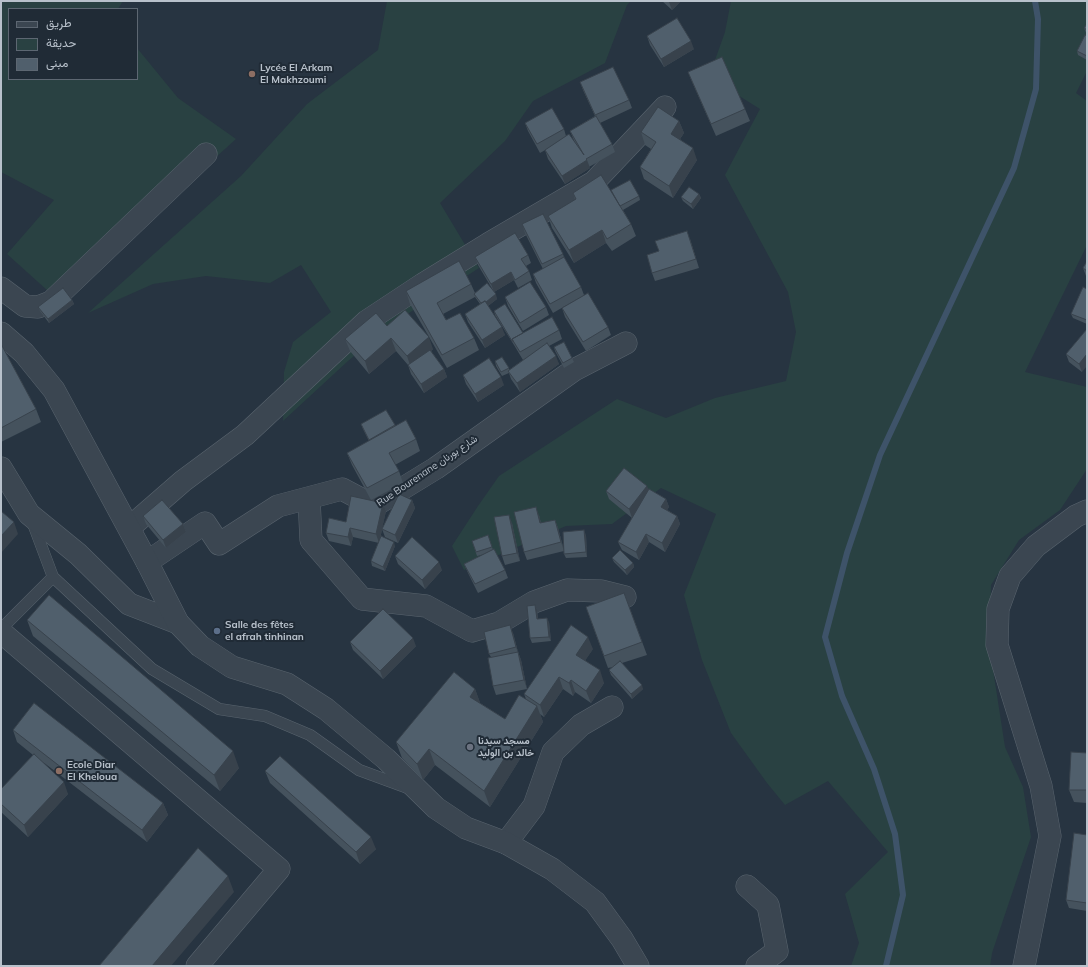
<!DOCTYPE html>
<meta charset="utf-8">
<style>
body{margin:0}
#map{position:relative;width:1088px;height:967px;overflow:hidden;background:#273441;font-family:Mulish,Vazirmatn,sans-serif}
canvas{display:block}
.frame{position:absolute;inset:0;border:2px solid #b8c1cb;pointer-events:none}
.legend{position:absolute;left:8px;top:8px;width:130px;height:72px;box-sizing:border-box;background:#202b36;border:1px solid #5d6772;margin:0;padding:5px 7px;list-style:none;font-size:12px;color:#b8c1cb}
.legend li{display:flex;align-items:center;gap:8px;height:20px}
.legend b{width:20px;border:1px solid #5d6772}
</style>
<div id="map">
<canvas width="1088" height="967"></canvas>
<div class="frame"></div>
<ul class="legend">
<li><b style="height:5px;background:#3b4651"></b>طريق</li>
<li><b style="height:11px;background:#294142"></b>حديقة</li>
<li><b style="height:11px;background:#505f6c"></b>مبنى</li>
</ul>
</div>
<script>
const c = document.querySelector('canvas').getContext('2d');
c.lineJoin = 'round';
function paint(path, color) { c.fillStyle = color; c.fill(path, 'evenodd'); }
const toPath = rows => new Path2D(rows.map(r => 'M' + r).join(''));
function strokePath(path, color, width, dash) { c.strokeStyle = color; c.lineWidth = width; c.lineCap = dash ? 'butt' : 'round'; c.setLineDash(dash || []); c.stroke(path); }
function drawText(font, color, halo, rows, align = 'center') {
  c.font = font + ' Mulish,Vazirmatn,sans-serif'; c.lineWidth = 4; c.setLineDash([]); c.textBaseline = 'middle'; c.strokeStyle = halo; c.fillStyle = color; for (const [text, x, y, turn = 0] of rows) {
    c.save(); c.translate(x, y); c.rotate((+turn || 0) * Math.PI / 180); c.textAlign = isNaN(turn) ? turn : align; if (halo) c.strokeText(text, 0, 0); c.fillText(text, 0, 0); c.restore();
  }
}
paint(toPath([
 [1,1,123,1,118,9,9,9,9,79,137,79,137,48,178,98,236,139,58,300,7,254,54,200,1,172],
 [387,1,631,1,627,5,605,63,533,101,505,141,440,203,479,268,395,322,348,361,283,421,284,372,293,342,331,312,301,265,270,283,206,276,153,284,88,313,241,176,307,104,378,50],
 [731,1,1087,1,1087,71,1076,93,1087,101,1087,245,1025,372,1087,387,1087,469,1060,510,1019,540,991,585,990,650,1005,747,1023,787,1031,837,992,953,990,966,851,966,859,943,845,894,888,852,828,781,785,805,767,783,731,733,702,660,684,595,716,514,661,488,612,524,566,526,464,570,452,546,478,506,499,476,617,399,666,418,715,398,786,381,796,332,788,292,725,175,760,109,709,77,725,32]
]), '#294142');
strokePath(toPath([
 [886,966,903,895,895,834,874,769,842,696,825,637,847,553,880,455,1014,168,1036,89,1038,19,1035,1]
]), '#3e5369', 6);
const service = toPath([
 [32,521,53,577,152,669,219,709,265,716,310,735,359,770,408,788],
 [1,629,53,577]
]);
const minor = toPath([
 [1,288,25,306,38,307,51,302,206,154],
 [1,468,29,514,78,554,129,604,178,623],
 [309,498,311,540,362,599,426,606,472,631,499,623,534,602,567,590,601,591,625,597],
 [129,528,183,481,245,435,367,321,423,284,488,244,594,182,665,107],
 [147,562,205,523,219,544,278,506,342,489,374,506,436,468,574,370,626,343],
 [1,632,279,869,197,966],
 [506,843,534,806,553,752,581,725,612,707],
 [747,886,768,905,777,951,757,966],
 [1024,966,1050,836,1041,786,997,645,998,609,1010,576,1036,546,1076,516,1087,511]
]);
const tertiary = toPath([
 [1,333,24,353,54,390,147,562,178,623,200,646,232,667,287,684,326,709,386,759,436,808,466,828,506,843,552,869,595,902,622,939,638,966]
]);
strokePath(service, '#59646e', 12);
strokePath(minor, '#59646e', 23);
strokePath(tertiary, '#59646e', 23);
strokePath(service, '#3b4651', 11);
strokePath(minor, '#3b4651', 22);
strokePath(tertiary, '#3b4651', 22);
paint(toPath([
 [662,1,681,1,672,10],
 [1087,24,1087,35,1084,28],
 [647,36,694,49,664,67,650,45],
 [1087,36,1087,60,1078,55,1077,51],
 [688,72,745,109,750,121,716,136,693,84],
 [580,82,629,100,632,108,600,123,612,144,615,152,589,167,590,168,565,184,548,159,545,150,547,149,540,153,528,131,525,123,564,129,566,136,575,143,570,131,595,116,583,90],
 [679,121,684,133,680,139,697,160,673,198,644,179,640,167,651,149,645,145,641,132],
 [612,192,639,196,640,200,623,210,631,224,636,236,612,251,606,243,574,263,552,228,548,216,575,200,573,193],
 [699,194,701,198,693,209,683,201,681,197],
 [522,224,563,254,564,257,581,287,584,295,608,327,611,335,586,351,565,317,562,308,584,295,553,313,536,283,533,274,543,269,525,233],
 [690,239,699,268,655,281,652,273,659,251],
 [528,255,531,263,526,266,529,271,532,280,518,288,514,280,494,292,497,299,488,306,505,335,485,348,468,322,465,314,480,304,475,297,443,314,446,320,474,338,479,350,447,368,410,304,406,291,471,284,475,293,494,292,478,265,475,257],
 [1087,261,1087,277,1086,276,1083,268],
 [1087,289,1087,324,1073,318,1071,314],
 [505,297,546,307,549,315,523,331,508,306],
 [72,300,74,304,49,323,40,311,38,307],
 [494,311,523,333,559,330,562,339,549,346,559,364,520,392,511,379,509,373,502,376,496,366,495,361,509,368,509,370,523,360,514,345,495,315],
 [387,326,433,349,431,351,444,369,447,377,424,393,411,374,408,365,396,351,369,374,350,351,345,339],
 [1087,329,1082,372,1069,362,1066,354],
 [1,344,36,409,41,422,1,442],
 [554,347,572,358,574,362,564,368,555,351],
 [463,375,504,385,478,402,466,384],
 [361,424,395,425,395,426,416,439,420,451,395,465,399,471,403,483,371,500,383,503,386,511,382,528,412,500,415,508,398,543,385,537,382,529,380,540,395,546,385,571,372,566,371,561,379,543,353,537,351,546,329,541,326,533,346,522,371,500,352,465,347,453,369,441,363,429],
 [649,489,666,499,669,507,667,510,677,516,680,524,665,552,649,542,639,560,622,550,618,542,632,518,609,499,606,491],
 [539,515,541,523,555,520,558,528,564,550,586,535,587,557,566,558,564,554,564,551,527,560,524,552],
 [143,516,183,524,186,532,166,548,146,524],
 [512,523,520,561,505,565,502,556],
 [488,535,493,550,505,570,508,578,478,593,468,573,464,564,485,554,477,556,472,541],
 [395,556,442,570,425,589,398,564],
 [612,558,633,563,634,567,627,575,614,562],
 [624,593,647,655,622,663,643,689,632,699,611,675,609,670,613,667,608,668,586,607],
 [535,605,537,610,538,619,549,622,551,641,532,643,530,638],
 [27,620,239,768,220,791,33,636],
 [513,633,518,652,521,660,527,689,496,695,493,686,491,657,489,654],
 [350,642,416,646,383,679,353,650],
 [593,649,585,660,604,683,591,703,575,692,573,696,563,689,544,717,540,714,543,722,490,807,435,765,423,780,402,758,396,742,475,689,480,703,505,719,526,699,524,694],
 [13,730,163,803,168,815,147,842,43,762,68,794,28,837,1,812,1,789,33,755,17,742],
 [1087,753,1087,803,1074,802,1069,790],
 [265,771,376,849,360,864,270,783],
 [1087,835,1087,911,1069,908,1066,900]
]), '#45525d');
paint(toPath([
 [670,1,681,1,672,10,669,2],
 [691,41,694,49,664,67,661,59],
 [679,121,684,133,675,146,671,134],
 [693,148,697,160,673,198,669,186],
 [587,160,590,168,565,184,562,176],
 [699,194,701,198,693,209,691,204],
 [602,230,606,243,574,263,569,250],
 [511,272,514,280,494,292,491,284],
 [496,294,497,299,484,309,482,305],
 [72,300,74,304,49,323,48,319],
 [502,327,505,335,485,348,482,340],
 [429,337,433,349,411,368,407,356],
 [391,338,396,351,369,374,365,361],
 [1087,354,1087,366,1082,372,1079,364],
 [556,356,559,364,520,392,517,383],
 [444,369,447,377,424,393,421,384],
 [501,377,504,385,478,402,475,394],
 [647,486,651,494,632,518,629,509],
 [666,499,669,507,664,515,661,507],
 [412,500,415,508,398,543,395,535],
 [383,503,386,511,379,543,376,534],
 [536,507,539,515,543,532,540,523],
 [509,515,512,523,520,561,517,553],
 [677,516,680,524,665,552,662,543],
 [555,520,558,528,564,551,561,542],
 [14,522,18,534,1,553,1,536],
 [183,524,186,532,166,548,163,540],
 [350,528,353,537,351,546,348,537],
 [584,530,586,535,587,557,586,552],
 [646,534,649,542,639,560,636,552],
 [394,542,395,546,385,571,383,567],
 [439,562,442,570,425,589,422,580],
 [633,563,634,567,627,575,625,570],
 [535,605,537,610,538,624,537,619],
 [547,618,549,622,551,641,549,637],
 [510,625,513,633,519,656,516,647],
 [588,637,593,649,581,667,576,655],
 [413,638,416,646,383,679,380,671],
 [518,652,521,660,527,689,524,680],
 [600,670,604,683,591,703,586,691],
 [559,677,563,689,544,717,540,705],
 [571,680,575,692,573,696,569,683],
 [642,685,643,689,632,699,631,694],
 [475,689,481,705,470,697],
 [537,706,543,722,490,807,484,791],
 [429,749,435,765,423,780,417,764],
 [233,751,239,768,220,791,214,775],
 [64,782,68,794,28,837,24,825],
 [163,803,168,815,147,842,142,830],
 [371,837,376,849,360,864,356,852],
 [228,876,234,892,171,966,152,966]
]), '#38424c');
const building = toPath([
 [677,18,691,41,661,59,647,36,677,18],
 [1087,24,1087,30,1084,28,1087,24],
 [1085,35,1087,36,1087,56,1077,51,1085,35],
 [722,57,745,109,711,124,688,72,722,57],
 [613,67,629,100,595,115,580,82,613,67],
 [658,107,679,121,671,134,693,148,669,186,640,167,656,142,641,132,658,107],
 [552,108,564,129,537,144,525,123,552,108],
 [596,116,612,144,586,159,587,160,562,176,545,150,569,134,584,155,570,131,596,116],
 [601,175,631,224,607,239,602,230,569,250,548,216,576,199,573,193,601,175],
 [630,180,639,196,620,206,611,190,630,180],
 [689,187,699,194,691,204,681,197,689,187],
 [543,214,563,254,542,264,522,224,543,214],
 [687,231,696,259,652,273,647,255,659,251,655,241,687,231],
 [515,233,528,255,521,259,529,271,515,280,511,272,491,284,475,257,515,233],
 [564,257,581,287,550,304,533,274,564,257],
 [459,261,471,284,437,303,446,320,460,313,474,338,442,355,406,291,459,261],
 [1087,261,1087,271,1083,268,1087,261],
 [530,282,546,307,520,323,505,297,530,282],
 [487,283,496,294,486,302,485,301,481,303,474,294,487,283],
 [1083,287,1087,289,1087,320,1071,314,1083,287],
 [63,288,72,300,48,319,38,307,63,288],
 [588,293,608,327,583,342,562,308,588,293],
 [485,301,502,327,482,340,465,314,485,301],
 [505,304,523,333,512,339,513,341,512,341,494,311,505,304],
 [405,310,429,337,407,356,391,338,365,361,345,339,376,313,387,326,405,310],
 [552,317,559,330,520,352,512,339,552,317],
 [1087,329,1087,354,1079,364,1066,354,1087,329],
 [564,342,572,358,563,363,554,347,564,342],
 [547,343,556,356,517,383,508,371,547,343],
 [1,344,36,409,1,428,1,344],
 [430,350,444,369,421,384,408,365,430,350],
 [502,357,509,368,501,372,495,361,502,357],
 [489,358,501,377,475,394,463,375,489,358],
 [386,410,395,425,369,440,361,424,386,410],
 [406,420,416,439,389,453,399,471,367,488,347,453,406,420],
 [624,468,647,486,629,509,606,491,624,468],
 [649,489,666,499,661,507,677,516,662,543,646,534,636,552,618,542,649,489],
 [399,494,412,500,395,535,382,529,399,494],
 [351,496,383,503,376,534,350,528,348,537,326,533,329,518,346,522,351,496],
 [162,500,183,524,163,540,143,516,162,500],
 [536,507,540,523,555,520,561,542,524,552,514,512,536,507],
 [1,511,14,522,1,536,1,511],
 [509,515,517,553,502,556,494,517,509,515],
 [584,530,586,552,564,554,563,532,584,530],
 [488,535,492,547,476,552,472,541,488,535],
 [381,536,394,542,383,567,371,561,381,536],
 [412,537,439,562,422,580,395,556,412,537],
 [494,549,505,570,475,584,464,564,494,549],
 [620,550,633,563,625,570,612,558,620,550],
 [624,593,642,642,604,656,586,607,624,593],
 [49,595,233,751,214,775,27,620,49,595],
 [535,605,537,619,547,618,549,637,530,638,527,606,535,605],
 [383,609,413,638,380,671,350,642,383,609],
 [510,625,516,647,489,654,484,632,510,625],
 [571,625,588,637,576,655,600,670,586,691,571,680,569,683,559,677,540,705,524,694,571,625],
 [518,652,524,680,493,686,488,658,518,652],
 [620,661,642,685,631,694,609,670,620,661],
 [454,672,475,689,470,697,505,719,519,695,537,706,484,791,429,749,417,764,396,742,454,672],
 [34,703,163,803,142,830,13,730,34,703],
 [1071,752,1087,753,1087,790,1069,790,1071,752],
 [34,754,64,782,24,825,1,804,1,789,34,754],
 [280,756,371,837,356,852,265,771,280,756],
 [1074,833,1087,835,1087,903,1066,900,1074,833],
 [198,848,228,876,152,966,99,966,198,848]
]);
paint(building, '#505f6c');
strokePath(building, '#38424c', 1);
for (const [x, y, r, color] of [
 [252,74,4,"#8d6e63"],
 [217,631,4,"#5c6f8a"],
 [470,747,4,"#6b7280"],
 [59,771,4,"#8d6e63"]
]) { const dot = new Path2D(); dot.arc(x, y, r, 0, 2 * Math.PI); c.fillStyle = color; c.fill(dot); strokePath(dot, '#202b36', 1.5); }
drawText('bold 10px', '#b8c1cb', '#202b36', [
 ["Lycée El Arkam",260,68],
 ["El Makhzoumi",260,80],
 ["Salle des fêtes",225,625],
 ["el afrah tinhinan",225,637],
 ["مسجد سيدنا",478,741],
 ["خالد بن الوليد",478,753],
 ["Ecole Diar",67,765],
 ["El Kheloua",67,777]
], 'left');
drawText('10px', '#b8c1cb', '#202b36', [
 ["Rue Bourenane شارع بورنان",427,471,-34]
]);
</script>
